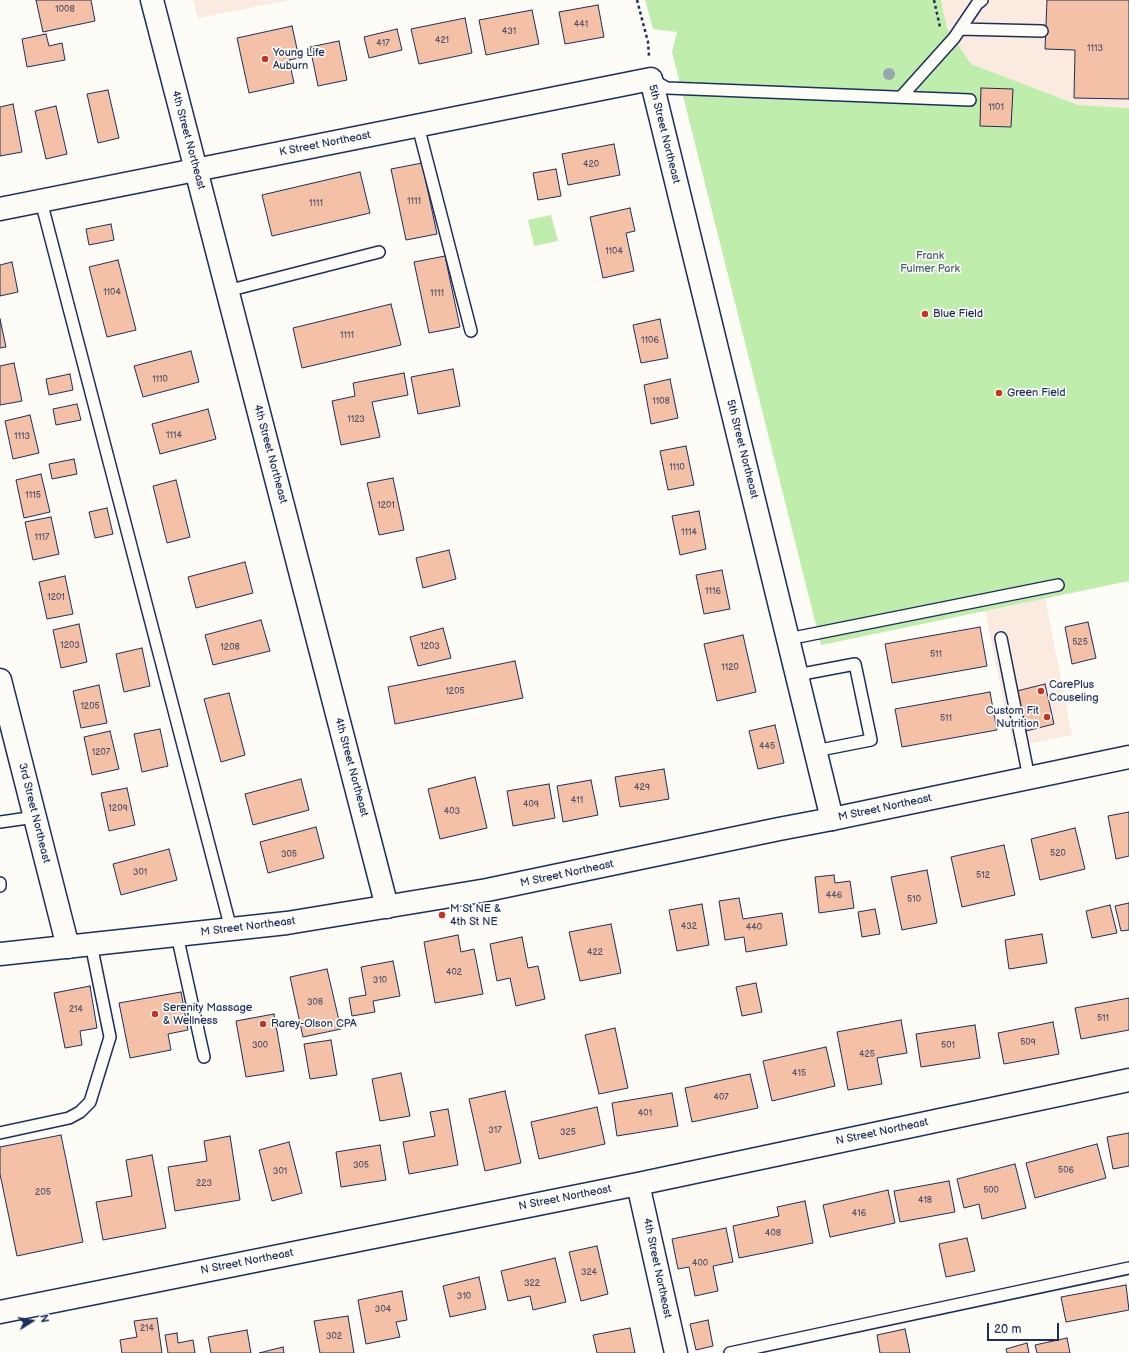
<!DOCTYPE html>
<style>
body{margin:0}
#map{position:relative;width:1129px;height:1353px;overflow:hidden;background:#fdfcf7;font-family:"Balsamiq Sans",sans-serif}
canvas{display:block}
.north{position:absolute;left:12px;top:1301px;width:40px;height:40px;-webkit-text-stroke:3px #fdfcf7;paint-order:stroke;rotate:79deg;font-size:11px;font-weight:700;line-height:16px;text-align:center;color:#1b2f5e}
.north::after{content:'';display:block;margin:auto;width:14px;height:18px;background:#1b2f5e;clip-path:polygon(50% 0,100% 100%,50% 72%,0 100%)}
.scale{position:absolute;left:987px;top:1323px;width:72px;height:18px;box-sizing:border-box;border:2px solid #1b2f5e;border-top:0;padding-left:5px;font-size:12px;line-height:14px;white-space:nowrap;color:#1b2f5e;-webkit-text-stroke:3px #fdfcf7;paint-order:stroke}
</style>
<div id="map">
<canvas width="1129" height="1353"></canvas>
<div class="north">N</div>
<div class="scale">20 m</div>
</div>
<script>
const c = document.querySelector('canvas').getContext('2d');
c.lineJoin = 'round';
function paint(path, color) { c.fillStyle = color; c.fill(path, 'evenodd'); }
const toPath = rows => new Path2D(rows.map(r => 'M' + r).join(''));
function strokePath(path, color, width, dash) { c.strokeStyle = color; c.lineWidth = width; c.lineCap = dash ? 'butt' : 'round'; c.setLineDash(dash || []); c.stroke(path); }
function drawText(font, color, halo, rows, align = 'center') {
  c.font = font + ' "Balsamiq Sans",sans-serif'; c.lineWidth = 3.5; c.setLineDash([]); c.textBaseline = 'middle'; c.strokeStyle = halo; c.fillStyle = color; for (const [text, x, y, turn = 0] of rows) {
    c.save(); c.translate(x, y); c.rotate((+turn || 0) * Math.PI / 180); c.textAlign = isNaN(turn) ? turn : align; if (halo) c.strokeText(text, 0, 0); c.fillText(text, 0, 0); c.restore();
  }
}
paint(toPath([
 [193,0,291,0,198,18],
 [941,0,1129,0,1129,108,1078,105,971,64,947,28],
 [1045,598,1072,735,1013,747,985,611]
]), '#faeadf');
paint(toPath([
 [645,0,941,0,947,28,971,64,1078,105,1129,108,1129,581,821,645,672,52,677,32,653,29],
 [551,215,558,241,534,246,528,220]
]), '#bfedab');
const building = toPath([
 [36,0,91,0,95,21,43,32,36,0],
 [1047,0,1129,0,1129,99,1074,98,1075,50,1045,49,1047,0],
 [598,5,604,37,565,44,559,12,598,5],
 [532,10,539,44,486,55,479,20,532,10],
 [465,18,472,53,419,64,411,29,465,18],
 [292,26,299,58,289,60,294,83,249,93,237,38,292,26],
 [397,29,402,50,369,58,364,37,397,29],
 [46,34,49,46,62,43,65,60,27,67,22,39,46,34],
 [339,41,347,80,318,86,310,47,339,41],
 [981,88,1013,89,1011,127,980,126,981,88],
 [108,90,119,138,98,143,87,94,108,90],
 [13,104,22,152,0,156,0,107,13,104],
 [56,106,67,154,46,159,35,111,56,106],
 [614,144,620,175,568,185,562,154,614,144],
 [422,163,437,234,406,240,391,169,422,163],
 [556,169,561,196,538,200,533,173,556,169],
 [360,172,370,213,272,236,262,195,360,172],
 [630,208,635,231,626,233,634,271,603,278,590,217,630,208],
 [111,224,114,240,89,245,86,229,111,224],
 [445,256,460,327,429,333,414,262,445,256],
 [118,260,136,330,107,337,89,267,118,260],
 [12,262,18,292,0,296,0,265,12,262],
 [391,304,401,345,302,368,293,328,391,304],
 [0,319,6,347,0,348,0,319],
 [660,319,668,358,641,363,633,325,660,319],
 [191,351,199,382,143,397,134,366,191,351],
 [14,363,22,401,0,405,0,366,14,363],
 [453,369,460,406,418,414,411,377,453,369],
 [404,373,408,395,372,402,380,437,341,445,332,401,355,396,353,383,404,373],
 [70,374,73,390,49,395,46,379,70,374],
 [670,379,678,418,651,424,644,385,670,379],
 [77,404,81,420,56,425,53,409,77,404],
 [208,409,216,439,160,454,152,424,208,409],
 [30,415,39,453,13,459,5,421,30,415],
 [686,446,694,485,668,490,660,451,686,446],
 [74,459,77,474,52,479,49,464,74,459],
 [41,474,50,512,24,518,16,480,41,474],
 [393,478,404,530,379,535,367,483,393,478],
 [176,480,190,537,167,543,153,486,176,480],
 [107,508,113,534,95,538,89,512,107,508],
 [699,511,706,549,680,555,672,516,699,511],
 [51,517,59,554,33,560,25,522,51,517],
 [449,550,456,579,423,588,416,558,449,550],
 [245,562,253,593,196,608,188,577,245,562],
 [722,570,730,609,704,614,696,575,722,570],
 [65,576,73,614,47,619,39,582,65,576],
 [261,620,270,651,213,665,205,635,261,620],
 [1088,622,1096,658,1072,664,1065,627,1088,622],
 [79,624,87,662,61,668,53,630,79,624],
 [980,627,987,666,892,683,885,644,980,627],
 [443,628,451,658,418,666,410,637,443,628],
 [743,635,756,692,717,701,704,644,743,635],
 [142,648,150,686,124,692,116,654,142,648],
 [515,661,523,698,395,724,388,687,515,661],
 [1045,684,1054,724,1026,731,1017,691,1045,684],
 [99,685,107,723,81,728,73,691,99,685],
 [990,692,997,730,902,747,895,709,990,692],
 [229,693,245,755,221,762,204,699,229,693],
 [775,725,784,763,758,769,749,731,775,725],
 [160,729,168,766,142,772,134,734,160,729],
 [110,731,119,769,92,775,84,737,110,731],
 [664,769,669,799,620,807,615,777,664,769],
 [475,777,487,828,440,839,428,789,475,777],
 [301,779,309,810,253,825,245,794,301,779],
 [591,780,598,815,563,822,557,786,591,780],
 [549,784,555,818,513,826,507,791,549,784],
 [127,788,135,825,109,831,101,793,127,788],
 [1129,812,1129,856,1116,859,1108,816,1129,812],
 [316,827,324,858,268,873,260,842,316,827],
 [1075,828,1085,869,1040,880,1031,839,1075,828],
 [1004,845,1015,895,962,907,951,857,1004,845],
 [169,849,177,880,121,895,113,864,169,849],
 [927,870,937,923,902,930,891,877,927,870],
 [834,875,835,883,850,881,854,908,819,913,815,877,834,875],
 [739,898,743,919,782,913,787,945,746,952,744,937,725,940,719,901,739,898],
 [1129,903,1129,930,1121,931,1115,906,1129,903],
 [702,904,709,945,677,951,669,910,702,904],
 [1110,905,1117,933,1092,938,1086,911,1110,905],
 [875,909,880,934,862,937,858,912,875,909],
 [611,924,621,973,580,981,569,932,611,924],
 [1042,934,1047,963,1009,969,1005,940,1042,934],
 [458,935,461,952,474,949,483,994,435,1003,424,942,458,935],
 [522,937,528,968,538,966,545,999,516,1006,510,978,497,981,490,944,522,937],
 [393,961,400,996,373,1001,375,1012,352,1016,349,998,366,995,361,967,393,961],
 [327,969,341,1029,303,1037,290,977,327,969],
 [756,983,762,1012,742,1016,736,987,756,983],
 [90,986,97,1028,80,1031,82,1045,65,1048,54,993,90,986],
 [181,992,188,1030,168,1034,171,1050,130,1058,119,1003,181,992],
 [1129,998,1129,1030,1081,1039,1075,1008,1129,998],
 [274,1014,284,1071,246,1077,236,1021,274,1014],
 [901,1020,907,1053,877,1058,882,1084,848,1090,837,1032,901,1020],
 [1053,1022,1059,1054,1004,1064,998,1033,1053,1022],
 [975,1025,980,1058,921,1067,916,1034,975,1025],
 [615,1028,628,1088,599,1094,585,1035,615,1028],
 [331,1040,337,1075,310,1079,304,1044,331,1040],
 [826,1047,835,1086,772,1101,763,1061,826,1047],
 [401,1073,410,1116,380,1121,372,1079,401,1073],
 [750,1074,758,1108,692,1122,685,1088,750,1074],
 [505,1091,521,1163,485,1171,469,1099,505,1091],
 [672,1093,678,1126,617,1136,612,1103,672,1093],
 [597,1107,605,1144,539,1159,531,1122,597,1107],
 [448,1109,458,1165,409,1174,403,1142,435,1136,430,1112,448,1109],
 [1129,1133,1129,1166,1113,1169,1107,1137,1129,1133],
 [61,1135,83,1242,17,1256,0,1174,0,1147,61,1135],
 [230,1136,240,1200,175,1211,168,1167,207,1161,204,1141,230,1136],
 [289,1142,302,1193,272,1201,259,1150,289,1142],
 [1097,1144,1106,1178,1035,1198,1026,1163,1097,1144],
 [380,1145,386,1180,341,1187,336,1152,380,1145],
 [152,1155,166,1228,103,1240,96,1202,132,1196,126,1160,152,1155],
 [1015,1164,1026,1208,982,1219,979,1204,964,1208,957,1179,1015,1164],
 [949,1181,955,1212,900,1222,894,1191,949,1181],
 [888,1190,895,1223,830,1237,823,1205,888,1190],
 [805,1201,813,1243,739,1258,733,1226,779,1216,777,1207,805,1201],
 [726,1228,733,1262,713,1266,718,1291,695,1296,689,1267,678,1269,672,1239,726,1228],
 [967,1238,975,1271,946,1277,939,1244,967,1238],
 [597,1246,608,1294,581,1301,569,1252,597,1246],
 [555,1258,566,1302,533,1310,530,1296,508,1301,501,1271,555,1258],
 [479,1277,486,1309,450,1317,443,1286,479,1277],
 [1126,1285,1129,1310,1066,1322,1061,1297,1126,1285],
 [402,1291,407,1320,396,1322,400,1337,366,1344,358,1300,402,1291],
 [348,1316,354,1353,320,1353,314,1321,348,1316],
 [157,1318,162,1353,122,1353,120,1340,137,1337,134,1321,157,1318],
 [708,1320,713,1346,696,1350,690,1324,708,1320],
 [630,1328,635,1353,597,1353,593,1335,630,1328],
 [905,1329,910,1353,880,1353,877,1335,905,1329],
 [247,1330,251,1353,211,1353,208,1337,247,1330],
 [177,1333,178,1343,193,1340,195,1353,168,1353,165,1335,177,1333],
 [1067,1338,1070,1353,1037,1353,1035,1345,1067,1338],
 [1027,1343,1029,1353,1007,1353,1006,1349,1027,1343],
 [283,1347,284,1353,259,1353,283,1347]
]);
paint(building, '#f4c1a6');
strokePath(building, '#1b2f5e', 1);
const service = toPath([
 [960,29,1042,31],
 [651,79,667,88,970,100],
 [901,97,954,38,977,4,982,0],
 [418,126,471,331],
 [41,201,231,929],
 [227,291,379,252],
 [1001,638,1029,778],
 [788,639,1058,585],
 [797,675,855,664,871,740,815,751],
 [0,822,35,817],
 [0,883,0,886],
 [177,935,204,1057],
 [0,1133,69,1118,80,1112,90,1102,110,1037,91,944],
 [730,1353,1129,1268]
]);
const minor = toPath([
 [0,209,651,79,832,819],
 [0,680,68,947],
 [638,1184,676,1353],
 [0,1312,638,1184,1129,1080]
]);
const tertiary = toPath([
 [152,0,387,907]
]);
const secondary = toPath([
 [0,954,287,923,487,890,779,829,832,819,1129,757]
]);
strokePath(service, '#1b2f5e', 14);
strokePath(minor, '#1b2f5e', 25);
strokePath(tertiary, '#1b2f5e', 25);
strokePath(secondary, '#1b2f5e', 25);
strokePath(toPath([
 [637,0,648,42,649,56],
 [934,0,940,27]
]), '#1b2f5e', 2.5, [3, 3]);
strokePath(service, '#fdfcf7', 11);
strokePath(minor, '#fdfcf7', 22);
strokePath(tertiary, '#fdfcf7', 22);
strokePath(secondary, '#fdfcf7', 22);
c.fillStyle = '#97a5ad';
for (const [x, y] of [
 [889,74]
]) { c.beginPath(); c.arc(x, y, 6, 0, 2 * Math.PI); c.fill(); }
for (const [x, y, r, color] of [
 [265,59,4,"#c8321e"],
 [925,314,4,"#c8321e"],
 [999,393,4,"#c8321e"],
 [1041,691,4,"#c8321e"],
 [1047,717,4,"#c8321e"],
 [442,915,4,"#c8321e"],
 [155,1014,4,"#c8321e"],
 [263,1024,4,"#c8321e"]
]) { const dot = new Path2D(); dot.arc(x, y, r, 0, 2 * Math.PI); c.fillStyle = color; c.fill(dot); strokePath(dot, '#fdfcf7', 1.5); }
drawText('9px', '#515470', null, [
 ["1008",65,10],
 ["441",581,25],
 ["431",509,32],
 ["421",442,41],
 ["417",383,44],
 ["1113",1095,49],
 ["1101",996,108],
 ["420",591,165],
 ["1111",414,202],
 ["1111",316,204],
 ["1104",614,252],
 ["1104",112,293],
 ["1111",437,294],
 ["1111",347,336],
 ["1106",650,341],
 ["1110",160,380],
 ["1108",661,402],
 ["1123",356,420],
 ["1114",174,436],
 ["1113",22,437],
 ["1110",677,468],
 ["1115",33,496],
 ["1201",386,506],
 ["1114",689,533],
 ["1117",42,538],
 ["1116",713,592],
 ["1201",56,598],
 ["525",1080,643],
 ["1203",70,646],
 ["1203",430,647],
 ["1208",230,648],
 ["511",936,655],
 ["1120",730,668],
 ["1205",455,692],
 ["1205",90,707],
 ["511",946,719],
 ["445",767,747],
 ["1207",101,753],
 ["429",642,788],
 ["411",577,801],
 ["409",531,805],
 ["1209",118,809],
 ["403",452,812],
 ["520",1058,854],
 ["305",289,855],
 ["301",140,873],
 ["512",983,876],
 ["446",834,896],
 ["510",914,900],
 ["432",689,927],
 ["440",754,928],
 ["422",595,953],
 ["402",454,973],
 ["310",380,981],
 ["308",315,1003],
 ["214",76,1010],
 ["511",1103,1019],
 ["509",1028,1043],
 ["300",260,1046],
 ["501",948,1046],
 ["425",867,1055],
 ["415",799,1074],
 ["407",721,1098],
 ["401",645,1114],
 ["317",495,1131],
 ["325",568,1133],
 ["305",361,1166],
 ["506",1066,1171],
 ["301",280,1172],
 ["223",204,1184],
 ["500",991,1191],
 ["205",43,1193],
 ["418",925,1201],
 ["416",859,1214],
 ["408",773,1234],
 ["400",700,1264],
 ["324",589,1273],
 ["322",532,1284],
 ["310",464,1297],
 ["304",383,1310],
 ["214",147,1329],
 ["302",334,1337]
]);
drawText('11px', '#1b2f5e', '#fdfcf7', [
 ["Young Life",273,53],
 ["Auburn",273,66],
 ["Blue Field",933,314],
 ["Green Field",1007,393],
 ["CarePlus",1049,685],
 ["Couseling",1049,698],
 ["Custom Fit",1039,711,"right"],
 ["Nutrition",1039,724,"right"],
 ["M St NE &",450,909],
 ["4th St NE",450,922],
 ["Serenity Massage",163,1008],
 ["& Wellness",163,1021],
 ["Rarey-Olson CPA",271,1024]
], 'left');
drawText('11px', '#1b2f5e', '#fdfcf7', [
 ["5th Street Northeast",664,134,76],
 ["4th Street Northeast",188,140,75],
 ["K Street Northeast",325,144,-11],
 ["5th Street Northeast",742,449,76],
 ["4th Street Northeast",270,454,75],
 ["4th Street Northeast",351,767,75],
 ["M Street Northeast",885,808,-12],
 ["3rd Street Northeast",34,813,76],
 ["M Street Northeast",567,874,-12],
 ["M Street Northeast",248,927,-7],
 ["N Street Northeast",882,1132,-12],
 ["N Street Northeast",565,1198,-11],
 ["N Street Northeast",247,1262,-11],
 ["4th Street Northeast",657,1268,78]
]);
drawText('11px', '#445e71', '#fdfcf7', [
 ["Frank",930,256],
 ["Fulmer Park",930,269]
]);
</script>
